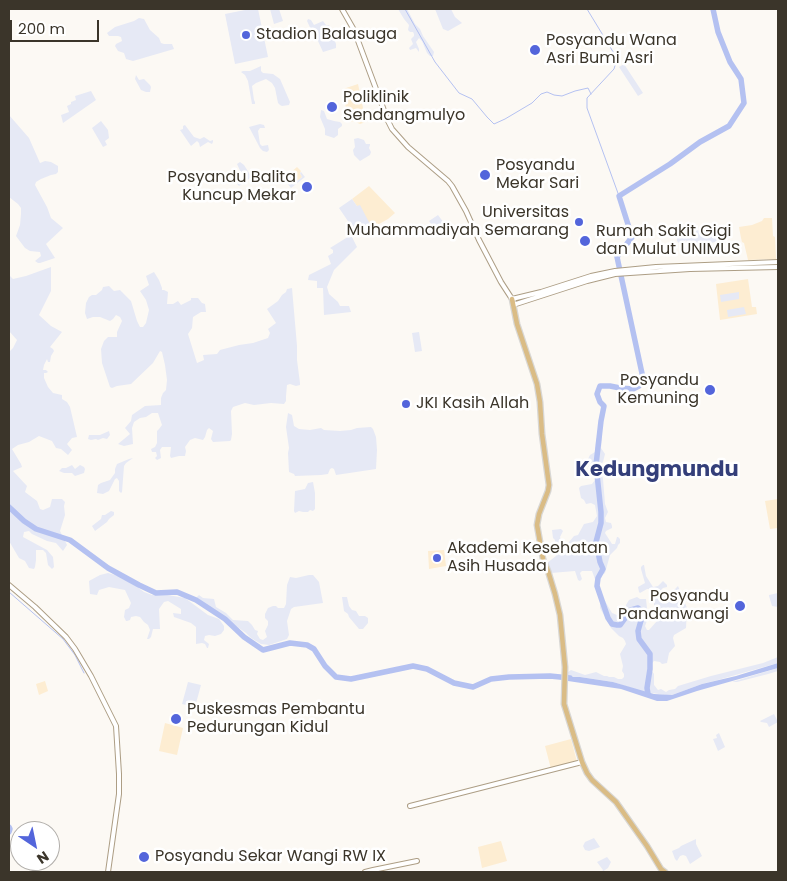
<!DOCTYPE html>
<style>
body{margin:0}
#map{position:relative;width:787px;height:881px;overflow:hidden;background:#fcf9f4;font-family:Poppins,sans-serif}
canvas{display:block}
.frame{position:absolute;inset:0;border:10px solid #3b352a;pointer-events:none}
.north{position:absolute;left:10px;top:821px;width:50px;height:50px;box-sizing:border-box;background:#fff;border:1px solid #b1aeaa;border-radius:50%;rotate:146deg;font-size:14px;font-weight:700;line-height:20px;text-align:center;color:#3b352a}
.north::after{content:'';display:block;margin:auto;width:18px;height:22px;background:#5365db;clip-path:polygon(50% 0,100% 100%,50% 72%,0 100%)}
.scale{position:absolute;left:10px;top:20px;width:89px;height:22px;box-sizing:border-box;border:2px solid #3b352a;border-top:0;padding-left:6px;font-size:15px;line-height:18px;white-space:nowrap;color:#3b352a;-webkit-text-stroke:4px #fff;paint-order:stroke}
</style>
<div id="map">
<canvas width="787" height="881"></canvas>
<div class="frame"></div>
<div class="north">N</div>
<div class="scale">200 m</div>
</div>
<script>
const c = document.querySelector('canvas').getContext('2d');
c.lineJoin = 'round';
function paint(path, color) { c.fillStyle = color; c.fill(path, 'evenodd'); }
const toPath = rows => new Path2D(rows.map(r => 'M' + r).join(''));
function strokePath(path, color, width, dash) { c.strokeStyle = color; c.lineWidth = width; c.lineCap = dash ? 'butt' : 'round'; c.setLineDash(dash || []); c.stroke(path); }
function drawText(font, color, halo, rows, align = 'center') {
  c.font = font + ' Poppins,sans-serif'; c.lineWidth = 5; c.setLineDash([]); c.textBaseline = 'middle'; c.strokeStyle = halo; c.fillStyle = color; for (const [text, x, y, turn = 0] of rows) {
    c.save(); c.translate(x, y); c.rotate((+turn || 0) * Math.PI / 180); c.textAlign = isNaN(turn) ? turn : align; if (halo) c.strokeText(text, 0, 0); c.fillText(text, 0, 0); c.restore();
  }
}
paint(toPath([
 [358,84,366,122,360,124,353,121,351,122,347,115,343,89],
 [297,167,301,171,300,173,302,177,297,181,295,181,289,174],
 [369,186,395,213,388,219,372,228,352,199],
 [764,218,772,218,773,236,775,237,776,259,748,260,744,243,742,242,741,238,739,227,752,225,762,221],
 [748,279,752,307,756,307,757,314,720,320,716,284],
 [778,499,778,528,770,529,765,501],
 [444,550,446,566,429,569,428,551],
 [45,681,48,691,39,695,36,684],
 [165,723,183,728,177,755,159,751],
 [571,739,577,762,551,769,545,746],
 [501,841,507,861,482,868,478,847]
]), '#fdedd2');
paint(toPath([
 [250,9,258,9,268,57,235,64,225,14],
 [270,9,279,9,283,21,274,24],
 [398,9,407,9,415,24,420,29,423,36,434,52,433,56,430,56,427,53,422,41,419,38,416,42,419,49,419,52,416,48,410,50,409,48,413,44,411,39,414,36,414,34,413,32,410,32,408,30,409,25,404,19],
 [435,9,451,9,455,17,462,23,448,31,443,29],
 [139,18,144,19,150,30,159,38,161,43,164,44,172,44,174,49,133,61,126,59,124,53,118,51,115,46,116,44,122,41,121,37,118,36,109,36,107,33,115,27,134,21],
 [308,19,311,20,314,25,323,21,326,25,329,25,336,44,336,48,323,52,318,41,315,38,307,21],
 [624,64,643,93,638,96,619,67],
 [261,66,261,71,263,73,273,74,280,79,290,102,289,105,282,106,280,105,278,103,275,88,272,83,266,79,256,83,252,86,254,100,255,102,255,104,252,104,248,81,245,75,241,72,243,71,250,71],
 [136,75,139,80,144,79,150,85,151,87,150,92,146,92,141,90,135,79],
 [91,91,96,100,63,123,61,115,69,112,67,106,71,104,71,102,76,100,75,96],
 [321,110,324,111,327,119,334,121,340,122,342,124,342,126,338,129,338,135,334,138,325,135,325,129,320,117],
 [9,115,29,138,40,163,45,161,51,162,58,166,58,172,56,174,51,175,41,179,36,182,35,185,47,207,51,218,63,228,46,244,55,258,40,263,38,263,35,261,41,256,40,252,30,251,25,248,16,236,20,225,21,214,21,208,18,204,9,197],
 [101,121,108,130,109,138,105,141,107,145,103,147,92,128],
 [260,124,264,125,265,128,260,128,258,131,260,144,262,146,268,145,269,150,267,152,263,151,260,148,249,127],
 [185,125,194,137,200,139,204,137,210,141,213,140,213,142,212,144,208,142,200,147,199,143,197,141,191,146,180,130,183,129,183,126],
 [358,138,364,140,366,144,370,144,370,145,369,148,371,152,370,155,360,161,354,155,353,150,355,147,354,139],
 [240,162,244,165,251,176,249,179,239,186,235,181,243,177,237,164],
 [301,172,305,177,291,188,283,178,289,174,294,181,296,180,297,181,302,177,300,173],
 [352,199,357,206,360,205,372,228,355,236,354,230,339,208],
 [438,215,444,223,427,235,423,229,431,224,429,221],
 [688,225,690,225,693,231,715,227,718,229,725,239,708,244,699,244,697,246,698,250,692,251,688,254,686,251,687,243,686,240,680,244,677,241,677,237,681,235,683,233,683,226],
 [351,235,357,247,334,270,327,287,329,294,338,302,340,306,349,306,351,312,324,315,323,288,317,288,317,281,308,280,309,275,331,264,328,256,333,253,333,250,330,248],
 [51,267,51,291,39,315,51,326,62,332,50,347,53,349,54,351,51,356,50,362,48,362,47,359,44,365,43,370,46,370,48,372,46,373,44,373,44,378,48,387,53,393,62,395,62,399,67,402,70,407,77,437,72,438,67,444,72,450,68,455,61,449,56,448,52,441,39,436,29,442,18,445,12,449,21,464,22,467,13,471,27,486,25,492,37,501,40,509,43,510,50,507,52,499,62,499,65,502,64,506,65,515,60,531,67,545,63,551,56,543,47,541,32,534,29,531,24,532,23,537,47,550,53,557,54,567,52,569,48,565,46,553,43,550,36,550,36,560,35,567,34,569,29,568,25,561,19,558,9,541,9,401,10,390,9,352,13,348,17,340,9,331,9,275,13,279,26,276],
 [154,272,159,280,162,288,162,290,164,290,168,292,167,304,173,304,178,301,181,305,191,300,191,298,198,298,202,303,205,304,206,312,201,312,193,317,192,328,188,334,197,363,204,360,203,355,217,354,220,350,239,345,253,343,268,338,270,333,268,329,276,323,267,309,278,301,282,295,286,292,287,289,292,288,297,346,297,360,300,383,300,385,296,386,290,384,287,385,286,396,286,401,284,404,271,403,254,405,245,403,233,407,231,411,232,434,231,440,230,441,213,442,211,439,213,431,209,428,207,430,205,437,203,440,195,438,190,440,185,447,186,451,185,456,179,456,171,458,170,456,171,447,162,447,160,450,161,458,157,460,155,458,157,456,156,452,152,452,151,449,155,447,157,443,157,431,159,429,162,425,158,413,152,413,146,417,140,418,134,422,132,428,133,444,124,446,118,444,130,434,125,428,131,421,132,415,145,406,161,405,161,398,163,393,166,390,167,380,165,365,162,352,160,351,153,363,131,384,117,386,112,388,110,387,102,363,101,349,104,341,108,337,117,337,117,332,122,321,120,317,116,315,113,319,110,321,100,317,93,317,87,319,85,313,86,303,89,297,92,295,96,295,102,290,103,287,109,286,114,291,120,290,131,301,137,321,140,327,143,327,146,323,149,310,146,300,140,291,149,285,146,276],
 [739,292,739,299,721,302,720,295],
 [744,307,746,314,728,317,727,310],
 [419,332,422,351,415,352,412,333],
 [288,413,292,415,294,426,299,429,310,430,321,428,324,430,340,431,351,430,357,428,371,427,373,429,376,437,377,450,376,469,336,475,334,469,332,468,330,469,328,474,321,475,295,476,294,474,289,472,288,453,289,448,286,427],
 [109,431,110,435,107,439,103,438,98,440,96,439,91,440,88,439,89,435,100,435],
 [600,436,602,437,601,448,605,454,603,462,599,466,603,479,605,504,608,512,605,518,606,522,611,523,612,526,612,528,606,531,605,533,612,544,615,544,617,537,618,537,620,539,620,543,618,545,617,548,610,555,605,573,601,576,595,579,592,571,582,571,580,573,582,579,580,581,578,580,575,571,551,573,547,563,556,556,554,548,555,540,553,538,552,530,561,529,563,531,560,537,562,542,569,542,574,536,578,535,584,524,593,522,597,516,595,505,591,503,586,504,584,500,581,498,579,488,581,486,592,484,595,480,596,476,593,469,587,466,587,461,590,455,595,452,596,440,597,438],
 [133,458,126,463,124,466,122,492,121,493,119,491,119,481,117,478,115,479,109,491,103,494,97,493,98,485,101,483,110,480,115,473,115,469,117,464,129,459],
 [72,465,75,469,80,465,84,467,85,469,84,473,75,476,72,473,64,473,59,471,62,468,66,468],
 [313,482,315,493,315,509,313,511,310,510,308,512,303,512,299,511,295,513,294,511,295,491,305,489,308,483],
 [111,511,114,512,114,515,109,519,107,522,95,531,92,526,101,519,102,515,105,515],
 [643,565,644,565,646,576,653,587,658,586,663,581,667,585,667,587,663,588,658,593,661,597,670,595,673,595,675,592,673,591,678,586,687,608,686,628,674,635,673,638,675,646,669,653,667,663,662,664,660,662,654,661,652,663,652,671,654,674,654,685,658,690,661,689,666,692,669,690,675,689,678,686,711,676,763,663,778,657,778,663,718,680,702,684,672,695,666,695,644,692,613,682,580,677,568,677,568,672,571,670,585,675,596,672,604,676,607,676,609,677,614,677,618,679,622,679,624,677,624,674,622,671,623,666,620,654,626,644,625,641,623,638,619,636,611,628,600,608,600,602,604,600,605,601,612,613,622,617,625,614,626,605,629,600,637,597,640,599,646,599,648,618,645,626,647,630,649,630,657,621,655,617,654,609,654,601,655,595,650,589,647,589,640,593,639,592,638,587,645,583,641,569,641,567],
 [108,573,118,576,136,586,144,592,152,595,162,594,185,598,208,615,219,619,224,626,224,630,221,634,215,636,209,635,205,636,204,640,209,644,208,648,207,648,205,644,202,643,196,644,196,627,191,623,174,617,173,613,181,614,181,609,168,601,164,602,159,609,160,629,153,629,151,637,149,639,147,639,150,630,148,625,144,622,140,617,136,616,131,617,130,620,127,621,126,621,124,617,125,610,129,608,131,603,125,590,109,587,99,590,97,595,90,594,89,581,100,575],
 [309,575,313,575,319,582,323,603,294,607,291,609,287,621,289,635,287,639,269,645,261,644,251,638,246,633,197,598,197,597,199,595,203,598,214,599,216,607,226,613,233,620,248,621,252,625,255,630,258,631,257,634,260,639,263,640,267,637,265,631,268,625,268,621,265,618,265,614,268,608,273,606,276,606,278,608,284,608,286,604,287,585,290,577,296,578],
 [778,593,778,607,772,606,769,596,769,595],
 [342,597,347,597,349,606,352,610,356,611,359,616,365,616,368,618,368,623,363,629,359,629,349,617,348,614,344,611],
 [778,668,778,671,768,674,737,682,732,682],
 [188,682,201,685,195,707,182,704],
 [774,714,778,722,769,727,767,723,761,722,760,721],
 [719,733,725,747,718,751,713,739,717,738,716,735],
 [594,838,600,847,589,851,585,850,583,846,585,842],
 [696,839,696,844,702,856,690,864,686,856,683,855,680,856,677,861,675,859,672,851,679,848,681,846],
 [607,857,611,862,608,868,602,872,603,870,597,862]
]), '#e6e9f5');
paint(toPath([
 [778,663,778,668,697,691,667,701,657,701,621,689,568,681,568,677,580,677,613,682,654,694,672,695,702,684,736,676]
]), '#b4c1f1');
strokePath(toPath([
 [405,9,435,62,459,93,472,99,487,117,494,124,505,119,532,103,541,94,547,92,554,95,562,96,575,91,588,88,591,94],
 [587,9,615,55,616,62,614,69,587,98,587,108,619,196],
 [9,592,63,639,75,655,84,673]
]), '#b4c1f1', 1);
strokePath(toPath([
 [9,507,24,521,36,529,70,540,108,568,139,585,156,593,177,592,196,600,225,619,244,637,263,650,290,643,307,645,314,649,325,666,336,677,351,679,413,666,427,669,454,683,473,687,491,679,509,677,550,676,570,678],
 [648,694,647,688,650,669,650,654,639,639,638,631,642,617,642,612,638,608,631,610,620,625,617,625,612,624,608,618,597,586,598,578,603,569,600,562,596,542,601,523,601,512,596,465,601,421,604,406,600,402,597,394,600,386,610,386,620,388,633,389,639,386,643,378,617,257,632,237,619,196,670,164,700,142,729,126,744,103,741,79,730,62,718,32,713,9],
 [9,827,10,829,9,832]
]), '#b4c1f1', 5.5);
const tertiary = toPath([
 [9,585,35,607,66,637,75,649,91,676,116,726,119,774,119,794,108,872],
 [410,806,582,762],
 [365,872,373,870,417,861]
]);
const secondary = toPath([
 [342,9,354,30,388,121,392,129,408,147,448,181,452,186,466,211,479,240,501,282,512,299,541,292,591,276,615,271,656,267,778,262],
 [513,305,587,281,615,274,690,269,778,267]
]);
const primary = toPath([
 [512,299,517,324,537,384,540,402,542,434,549,485,548,491,539,514,537,525,543,559,548,571,555,594,560,615,565,667,564,704,582,762,587,773,592,780,616,802,647,846,661,869,665,872]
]);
strokePath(tertiary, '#ad9e85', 6);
strokePath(secondary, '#ad9e85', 6);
strokePath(primary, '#d8d7d4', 7);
strokePath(tertiary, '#fff', 4);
strokePath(secondary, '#fff', 4);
strokePath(primary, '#dabc85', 4.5);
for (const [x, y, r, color] of [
 [246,35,5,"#5365db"],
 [535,50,6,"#5365db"],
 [332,107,6,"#5365db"],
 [485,175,6,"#5365db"],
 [307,187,6,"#5365db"],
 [579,222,5,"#5365db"],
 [585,241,6,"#5365db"],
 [710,390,6,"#5365db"],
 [406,404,5,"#5365db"],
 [437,558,5,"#5365db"],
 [740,606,6,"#5365db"],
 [176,719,6,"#5365db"],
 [144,857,6,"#5365db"]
]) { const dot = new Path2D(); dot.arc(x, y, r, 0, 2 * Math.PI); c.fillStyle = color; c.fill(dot); strokePath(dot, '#fff', 2); }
drawText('16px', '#3b352a', '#fff', [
 ["Stadion Balasuga",256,35],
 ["Posyandu Wana",546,41],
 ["Asri Bumi Asri",546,59],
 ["Poliklinik",343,98],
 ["Sendangmulyo",343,116],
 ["Posyandu",496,166],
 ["Mekar Sari",496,184],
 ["Posyandu Balita",296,178,"right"],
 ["Kuncup Mekar",296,196,"right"],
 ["Universitas",569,213,"right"],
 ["Muhammadiyah Semarang",569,231,"right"],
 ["Rumah Sakit Gigi",596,232],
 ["dan Mulut UNIMUS",596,250],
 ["Posyandu",699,381,"right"],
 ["Kemuning",699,399,"right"],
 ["JKI Kasih Allah",416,404],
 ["Akademi Kesehatan",447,549],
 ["Asih Husada",447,567],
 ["Posyandu",729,597,"right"],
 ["Pandanwangi",729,615,"right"],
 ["Puskesmas Pembantu",187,710],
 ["Pedurungan Kidul",187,728],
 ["Posyandu Sekar Wangi RW IX",155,857]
], 'left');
drawText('bold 21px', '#343f7a', '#fff', [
 ["Kedungmundu",657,471]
]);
</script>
